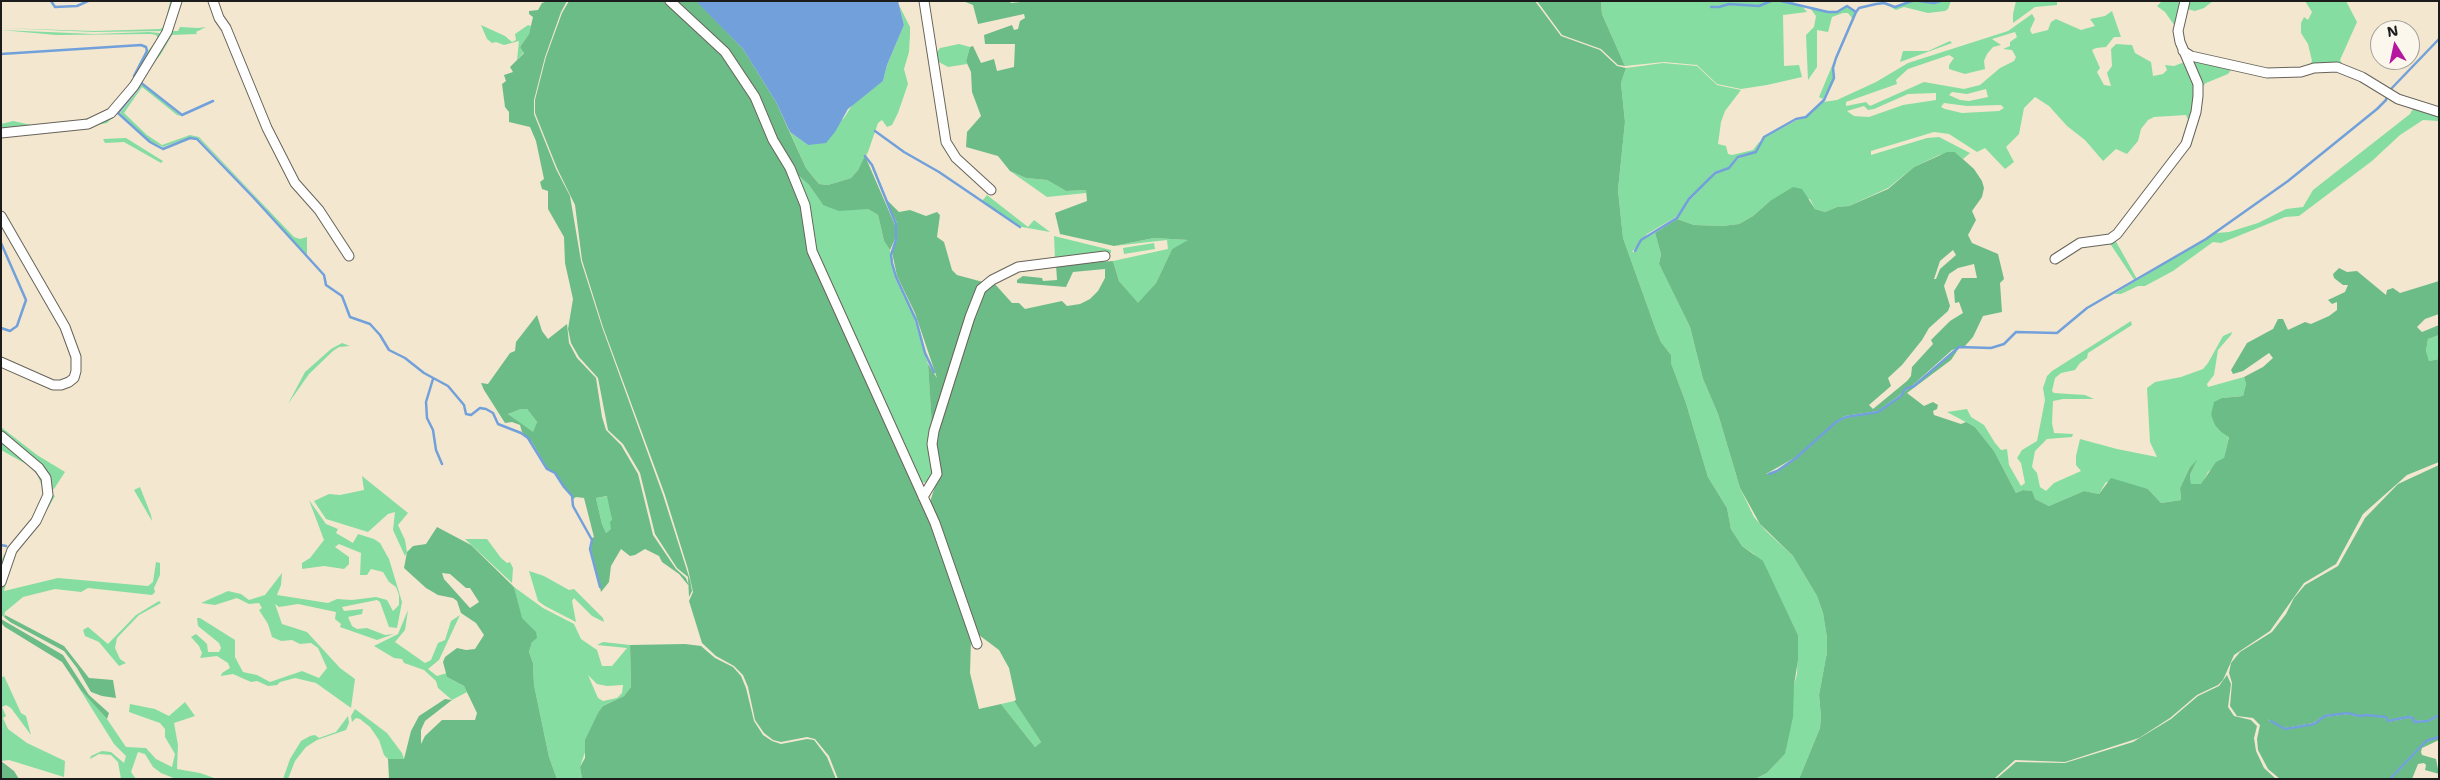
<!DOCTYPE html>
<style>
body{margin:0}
#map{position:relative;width:2440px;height:780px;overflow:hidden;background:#f3e8cf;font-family:"Shantell Sans",sans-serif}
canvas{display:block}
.frame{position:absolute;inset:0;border:2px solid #1c1c1c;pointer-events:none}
.north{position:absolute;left:2370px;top:20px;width:50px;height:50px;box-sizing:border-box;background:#fbf7ec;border:1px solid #a29f99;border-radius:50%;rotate:350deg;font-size:14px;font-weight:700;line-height:20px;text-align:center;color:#1c1c1c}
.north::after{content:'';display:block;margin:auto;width:18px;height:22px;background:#b5179e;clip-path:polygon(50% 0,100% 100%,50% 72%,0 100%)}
</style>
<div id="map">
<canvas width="2440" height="780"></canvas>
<div class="frame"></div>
<div class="north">N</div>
</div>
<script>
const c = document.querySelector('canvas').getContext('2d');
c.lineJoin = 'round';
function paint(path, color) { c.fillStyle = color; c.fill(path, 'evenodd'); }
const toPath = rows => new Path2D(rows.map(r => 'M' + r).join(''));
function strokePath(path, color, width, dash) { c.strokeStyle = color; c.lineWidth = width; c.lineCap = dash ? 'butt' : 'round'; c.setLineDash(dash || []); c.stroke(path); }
paint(toPath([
 [173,1,165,30,163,31,94,32,1,28,94,31,160,29,164,27,170,2],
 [1601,1,1790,1,1802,6,1807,12,1783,15,1784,66,1799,65,1802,77,1767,85,1741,89,1717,84,1697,65,1664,62,1625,66,1602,14],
 [1912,1,1934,3,1951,1,1948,9,1945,11,1928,13,1904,7,1896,10,1884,3,1895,7],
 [2016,1,2057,1,2057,5,2035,7,2013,23,2013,14],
 [2162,1,2184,1,2177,29,2165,12,2157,6],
 [2186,1,2213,1,2204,8,2195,11,2183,8],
 [2305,1,2346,1,2357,22,2340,60,2346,70,2307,69,2312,61,2308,44,2301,33,2301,23,2304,17,2308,20,2312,12],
 [899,5,910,27,910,35,909,52,904,69,908,84,898,113,892,125,887,127,882,120,878,123,868,152,858,170,851,178,828,185,819,184,806,168,790,132,808,145,844,118,854,102,883,81,887,65,904,25],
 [1847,6,1855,12,1855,17,1836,58,1833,68,1834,78,1823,99,1819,97,1852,18,1848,13,1843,13,1832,17,1828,32,1817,30,1817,67,1808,80,1806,35,1814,27,1816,16,1810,8,1828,12,1837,12],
 [2112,11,2121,37,2114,37,2106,47,2096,48,2092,50,2100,68,2097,72,2104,85,2111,86,2107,73,2112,66,2111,49,2116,44,2132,45,2135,53,2151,62,2153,76,2163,74,2167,70,2165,65,2174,66,2187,61,2196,84,2191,126,2186,115,2154,117,2148,120,2141,129,2138,141,2127,154,2116,149,2103,161,2085,140,2067,126,2049,106,2035,97,2024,108,2019,134,2006,147,2014,162,2005,169,1985,148,1977,152,1949,134,1934,132,1871,151,1871,155,1927,138,1939,137,1970,153,1963,159,1955,152,1939,155,1914,167,1888,188,1849,206,1837,207,1825,212,1815,209,1810,199,1770,201,1753,216,1739,224,1722,226,1694,225,1677,219,1690,200,1716,173,1730,168,1739,158,1757,152,1764,138,1797,120,1806,118,1823,102,1837,100,1876,82,1908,63,2008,31,2032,14,2035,19,2030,30,2032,34,2048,30,2051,22,2056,19,2081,30,2095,26,2090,19,2105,16],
 [2015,32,2017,37,2010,42,2010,46,2003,49,2012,50,2016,57,2014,61,2000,68,1980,85,1964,89,1924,82,1870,106,1866,102,1846,106,1846,102,1897,84,1896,80,1908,69,1949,55,1954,58,1949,65,1949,69,1965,74,1985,69,1984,61,1987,54,1993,47,2001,45,1992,39],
 [1986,89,1988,97,1969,101,1960,100,1949,95,1952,92,1967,94],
 [1936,93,1936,100,1903,105,1869,117,1854,116,1847,111,1864,106,1868,110,1874,109,1908,94],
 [1944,103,1967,106,2001,105,2004,108,1999,111,1962,113,1945,109,1941,107],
 [481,25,505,36,512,42,516,40,515,34,528,25,531,26,529,34,520,47,524,52,517,60,519,41,504,45,496,42,492,43,487,39],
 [180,27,198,28,206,27,196,32,197,34,172,35,161,54,140,81,138,87,121,110,107,123,71,130,1,137,1,135,107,118,171,31,178,31],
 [1,30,94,34,149,32,159,33,162,37,126,94,105,115,88,123,1,131,1,124,13,121,36,126,71,122,101,115,116,102,132,82,140,62,158,38,156,35,151,34,56,35],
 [1950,41,1952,43,1900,62,1903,51,1928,51],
 [959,44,970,47,966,61,967,64,948,67,937,61,936,53,940,48],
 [2191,57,2234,66,2228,74,2206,83,2199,90],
 [1663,63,1697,66,1717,85,1741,90,1725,111,1721,122,1718,144,1726,146,1728,154,1732,155,1753,150,1760,141,1756,152,1738,157,1729,167,1714,172,1689,199,1676,217,1647,234,1632,252,1635,252,1642,240,1655,233,1661,254,1659,264,1690,327,1703,379,1718,414,1740,488,1754,517,1766,531,1793,556,1817,596,1823,613,1827,638,1827,652,1819,695,1821,717,1820,728,1799,779,1755,779,1767,773,1785,754,1794,685,1797,674,1798,635,1770,577,1754,554,1742,546,1731,529,1727,508,1708,477,1686,403,1671,363,1671,355,1661,342,1656,330,1623,238,1618,190,1625,122,1621,83,1626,68],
 [141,83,181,116,177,115,142,87,124,113,147,135,162,145,190,135,199,137,294,237,300,239,307,237,307,256,254,196,198,138,190,137,163,147,150,141,120,113,140,88],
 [2414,107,2439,115,2439,121,2423,120,2400,135,2372,161,2299,216,2285,217,2221,243,2213,242,2173,271,2145,286,2138,286,2121,294,2114,294,2216,233,2229,232,2258,223,2286,209,2303,207,2313,190,2410,114],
 [126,138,163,161,161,163,124,142,105,143,103,139],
 [1010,171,1026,178,1047,180,1066,191,1086,190,1086,193,1047,197],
 [796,173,809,185,823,205,868,209,878,215,884,241,890,250,895,278,913,315,928,364,935,469,927,483,920,482,819,262],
 [987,195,1028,227,1034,220,1050,232,1022,227,982,201],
 [1054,236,1111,250,1111,253,1055,259],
 [1154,238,1189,240,1172,249,1156,283,1138,304,1119,281,1113,261,1168,249,1167,240,1114,246],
 [2114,238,2137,279,2135,281,2111,245,2102,240],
 [1154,243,1155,249,1124,254,1123,248],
 [2131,321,2132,325,2088,353,2087,358,2080,363,2075,370,2061,373,2055,378,2052,391,2054,393,2085,395,2094,399,2063,399,2053,401,2052,423,2054,433,2073,434,2072,437,2047,439,2035,451,2032,467,2037,473,2040,487,2046,491,2054,483,2081,471,2076,465,2076,456,2080,439,2117,449,2157,457,2150,442,2147,388,2155,382,2181,377,2203,369,2208,363,2223,336,2232,332,2231,335,2218,350,2214,375,2207,384,2208,387,2244,377,2246,384,2243,396,2222,398,2211,415,2221,432,2229,436,2224,459,2208,472,2202,484,2191,484,2190,475,2196,462,2190,467,2180,488,2181,500,2161,503,2148,489,2106,482,2099,494,2084,491,2049,506,2035,499,2031,491,2023,490,2016,493,1994,451,1975,427,1947,412,1967,409,1971,417,1984,425,1995,443,2001,450,2007,449,2009,465,2021,486,2025,483,2021,463,2017,458,2022,450,2037,441,2045,400,2043,388,2047,376,2052,371],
 [2439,335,2439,359,2429,361,2426,352,2428,339],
 [342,343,350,346,339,347,333,351,309,374,288,404,305,372,331,349],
 [521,409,527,409,537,422,533,433,508,414],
 [1,427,37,455,65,472,54,489,51,489,37,461,1,431],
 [1,438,44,478,46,495,1,574,1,561,4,555,33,518,43,498,44,491,37,474,26,464,1,450],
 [362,476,408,513,398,525,405,540,407,552,405,556,393,530,395,512,388,514,368,532,326,519,314,501,329,494,340,495,364,490],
 [140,487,151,515,152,521,134,490],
 [52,494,55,496,43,517,14,555,4,591,58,578,148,586,153,582,156,562,160,563,160,575,154,588,155,592,152,595,88,588,81,592,55,589,23,597,5,612,4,617,1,615,1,591,11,557,44,511],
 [608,496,612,520,612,529,606,533,602,524,596,498],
 [309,500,326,524,338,529,336,533,353,543,358,534,374,539,380,543,389,559,402,602,397,628,389,627,380,602,377,600,342,607,344,611,363,609,362,614,348,617,352,626,357,629,367,628,385,635,394,634,377,640,340,627,341,624,335,619,336,612,298,604,279,607,275,604,282,624,307,632,340,668,355,679,351,708,316,683,295,678,280,682,277,685,268,686,257,681,251,682,233,674,221,676,222,673,230,668,228,663,217,656,200,658,202,653,199,646,191,637,196,634,204,641,207,644,208,652,219,652,221,648,219,643,198,626,197,618,200,618,235,640,235,657,243,672,257,675,270,682,302,671,319,678,327,668,318,648,311,643,300,644,292,640,281,641,272,637,268,624,259,610,262,608,259,603,249,604,237,598,215,605,201,603,228,591,241,594,249,600,265,595,282,573,281,585,277,595,328,603,337,599,352,600,376,597,387,600,393,611,399,605,399,595,396,587,389,582,383,572,371,569,367,575,360,575,361,553,339,544,335,547,349,557,349,564,344,569,324,566,302,569,302,563,310,558,324,540],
 [465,539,487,539,501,558,507,563,510,562,513,568,512,583],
 [529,571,544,576,569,590,574,589,603,618,604,622,592,616,574,598,572,601,576,622,545,606,538,601],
 [514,587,543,608,574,624,581,639,597,650,602,666,612,666,627,648,597,645,603,642,630,645,631,687,624,696,603,706,599,711,580,767,582,779,557,779,549,757,534,685,533,663,529,652,532,642,529,627,521,618],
 [588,675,597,684,607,686,623,685,622,693,617,698,603,701,598,698],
 [159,601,161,603,139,615,117,638,115,648,120,659,126,663,119,666,99,642,85,636,83,630,88,627,108,644,136,615],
 [408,610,405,630,395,642,425,663,431,660,438,643,445,640,451,621,460,615,439,660,428,669,437,676,447,673,447,677,464,686,467,692,452,700,438,688,436,681,424,670,404,663,402,659,394,658,374,646,398,634],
 [4,676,21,713,26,716,31,735,11,708,6,705,2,707,6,716,3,718,8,729,27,743,65,761,64,777,9,760,1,761,1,678],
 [74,680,107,719,126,747,146,748,156,759,172,767,175,754,165,737,165,729,160,723,129,712,130,704,155,709,169,716,185,702,195,716,174,723,178,745,177,769,200,773,217,779,176,779,161,773,153,767,145,754,138,752,131,772,136,779,121,779,118,762,111,755,99,754,90,759,91,756,102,751,111,752,124,763,126,756,114,744],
 [1014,701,1041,742,1035,747,1001,704],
 [355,709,387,733,402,753,404,759,388,759,384,755,379,740,370,727,360,719,356,718,352,722,351,716],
 [348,716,349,723,346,730,317,740,306,747,295,761,288,779,283,779,290,759,301,741,310,736,315,735,319,738,336,732]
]), '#86dda1');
paint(toPath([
 [548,1,567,1,561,12,545,57,534,100,534,114,556,169,570,196,581,261,602,327,663,495,690,580,692,591,689,597,688,577,677,568,655,534,640,473,623,444,608,430,598,378,579,357,571,343,568,329,573,299,565,263,564,237,548,209,548,191,542,189,540,182,544,179,536,141,530,127,509,122,509,112,505,107,502,84,506,81,504,75,513,72,510,67,524,53,520,47,529,34,533,17,529,14,529,11,538,10,542,3],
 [569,1,668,1,717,44,747,87,797,187,809,241,922,497,971,640,970,673,979,709,1001,704,1035,747,1041,742,1014,701,1016,700,1009,668,999,650,979,635,930,502,937,480,935,439,982,292,994,283,1012,303,1019,303,1025,309,1062,301,1067,306,1080,304,1090,299,1098,291,1105,278,1105,269,1073,272,1066,287,1017,283,1017,280,1023,276,1042,278,1043,281,1057,280,1056,265,1113,261,1119,281,1138,303,1156,283,1172,249,1188,240,1154,238,1114,246,1060,234,1055,213,1087,201,1086,190,1066,191,1047,180,1026,178,1010,171,998,156,966,147,967,132,981,116,972,92,971,72,966,61,970,47,973,46,981,63,994,59,997,71,1014,67,1015,44,985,44,984,35,1012,25,1014,30,1018,29,1020,21,1025,18,1024,14,978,24,973,5,963,1,1009,1,1011,3,1030,1,1535,1,1561,36,1600,50,1617,66,1626,68,1621,83,1625,122,1618,190,1623,238,1656,330,1661,342,1671,355,1671,363,1686,403,1708,477,1727,508,1731,529,1742,546,1763,561,1798,635,1798,660,1794,685,1793,717,1785,754,1767,773,1755,779,838,779,829,756,815,739,807,737,781,742,773,740,764,733,755,720,748,687,743,675,734,666,716,656,702,643,689,601,693,592,688,569,665,495,603,327,582,260,575,205,557,168,535,113,535,100,546,57,562,13],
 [674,1,697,1,743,49,776,102,806,168,819,184,828,185,851,178,858,170,865,156,895,225,895,239,890,250,884,241,878,215,868,209,839,211,823,205,809,185,796,173,777,141,754,89],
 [1537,1,1601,1,1602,14,1625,66,1618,65,1601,49,1562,35],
 [1947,152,1955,152,1974,169,1982,181,1984,188,1982,197,1972,211,1976,220,1968,235,1972,243,1998,254,2004,279,2000,283,2002,312,1983,316,1973,337,1965,346,1952,350,1913,385,1905,389,1900,395,1878,411,1845,416,1836,422,1796,457,1766,474,1777,472,1796,459,1836,423,1846,418,1879,412,1901,396,1906,390,1914,386,1959,348,1951,360,1907,393,1924,406,1933,402,1938,405,1937,409,1933,411,1934,415,1961,424,1966,422,1975,427,1994,451,2016,493,2023,490,2032,491,2035,499,2049,506,2084,491,2099,494,2111,478,2148,489,2161,503,2181,500,2180,488,2190,467,2197,460,2190,475,2191,484,2201,484,2216,462,2224,458,2229,437,2221,432,2215,425,2211,415,2214,402,2222,398,2243,396,2246,384,2244,377,2263,367,2273,358,2269,353,2243,371,2233,374,2231,370,2247,343,2273,329,2278,319,2283,319,2288,330,2305,322,2311,324,2329,316,2337,310,2337,302,2332,304,2328,300,2345,292,2348,285,2343,285,2334,278,2333,274,2339,268,2347,272,2357,271,2386,295,2387,290,2393,288,2400,293,2439,281,2439,314,2425,319,2417,327,2422,332,2439,325,2439,335,2428,339,2426,351,2429,361,2439,359,2439,462,2407,475,2363,514,2336,564,2304,583,2270,631,2234,655,2223,680,2218,685,2197,695,2170,718,2139,738,2065,762,2015,760,1994,779,1799,779,1820,728,1821,717,1819,695,1827,652,1827,638,1823,613,1817,596,1793,556,1760,524,1740,488,1718,414,1703,379,1690,327,1659,264,1661,254,1655,233,1677,219,1694,225,1722,226,1739,224,1753,216,1770,201,1793,187,1802,189,1815,209,1825,212,1837,207,1849,206,1888,189,1914,167],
 [1953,250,1956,255,1940,269,1936,279,1934,279,1940,261],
 [1974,264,1977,278,1962,278,1954,291,1955,303,1959,302,1963,313,1950,321,1931,340,1933,344,1912,367,1911,376,1907,381,1873,409,1869,405,1891,386,1888,378,1902,365,1922,340,1929,328,1948,311,1950,306,1944,286,1949,274,1958,268],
 [886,199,899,212,910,210,926,216,937,212,940,215,937,237,944,242,952,270,957,275,983,282,932,427,928,364,937,378,915,313,897,276,892,252,897,240,897,223],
 [537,315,542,331,548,339,567,324,569,343,577,358,596,378,602,417,606,430,621,445,638,474,653,535,676,569,686,578,689,586,679,574,662,562,659,556,645,549,635,555,630,556,621,549,611,566,609,582,601,592,591,549,592,538,594,537,584,498,576,497,573,499,555,473,548,469,532,442,522,432,520,425,512,422,505,423,484,390,481,383,488,384,510,353,515,351,516,342],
 [521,409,527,409,537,422,533,432,508,414],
 [607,496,612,520,610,522,611,529,606,533,602,524,596,498],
 [2439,465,2439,714,2428,720,2415,721,2413,717,2408,716,2389,720,2386,717,2366,714,2359,716,2348,713,2325,715,2313,723,2285,728,2267,719,2285,730,2314,724,2325,717,2348,714,2359,717,2366,715,2385,718,2388,722,2408,718,2412,719,2414,722,2428,722,2439,716,2439,736,2425,741,2389,779,2280,779,2268,769,2258,750,2257,739,2260,725,2253,718,2237,716,2230,706,2232,683,2229,673,2231,663,2240,652,2272,632,2286,614,2294,598,2305,585,2338,566,2365,518,2398,484],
 [437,527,471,545,514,587,522,618,536,632,537,638,532,642,529,652,533,663,534,685,549,757,557,779,389,779,388,759,404,759,411,731,419,716,445,699,452,700,425,721,421,730,421,744,425,736,442,720,475,720,477,713,464,686,447,677,443,662,445,657,457,648,466,650,475,649,484,635,476,623,461,613,457,601,453,598,438,595,426,588,404,568,407,552,413,546,426,544],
 [442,573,450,574,466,588,470,588,479,602,470,608,444,579],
 [5,615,64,646,89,678,113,680,116,698,102,696,91,692,77,668,64,651,10,622,4,617],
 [1,619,63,655,89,695,109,713,107,719,81,690,62,662,5,627,1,623],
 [685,644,701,646,715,658,733,667,741,676,746,688,754,721,763,735,772,741,781,744,807,739,814,740,827,757,836,779,582,779,580,767,585,758,585,740,599,711,603,706,624,696,631,687,630,645],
 [2227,675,2231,684,2228,707,2234,716,2251,720,2257,726,2254,738,2256,751,2264,768,2276,779,1996,779,2016,762,2065,763,2133,742,2171,719,2198,696,2219,686],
 [2439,737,2439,740,2422,748,2421,752,2422,755,2436,759,2439,774,2425,770,2426,765,2424,763,2418,764,2412,779,2391,779,2426,742],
 [1,761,14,771,19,779,1,779]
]), '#6cbc87');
paint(toPath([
 [696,1,898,1,904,25,887,65,883,81,848,109,835,132,826,143,808,145,790,132,776,102,743,49]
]), '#72a0db');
strokePath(toPath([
 [51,1,55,7,77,6,88,1],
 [1781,1,1828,12,1837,12,1847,6,1856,12,1859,8,1876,4,1884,3,1895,7,1912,1],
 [1919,1,1934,3,1941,1],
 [1711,7,1719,7,1729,4,1759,6,1771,1],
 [1,54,141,45,146,47,147,51,134,76],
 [2390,90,2439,39],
 [213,101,182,115,140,82,139,87,118,113,150,142,163,149,190,138,197,139,253,197,324,275,326,285,342,296,350,317,370,324,380,335,389,350,405,358,424,373,448,386,464,405,466,414,471,415,480,408,486,409,493,413,498,424,521,433,528,438,547,469,555,473,564,487,572,496,573,506,592,540,590,549,600,587],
 [875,131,904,152,939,172,1020,227],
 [865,156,872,165,896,224,896,240,891,255,892,263,896,277,916,320,925,353,934,372],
 [1,243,26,300,17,326,10,331,1,328],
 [1635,251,1641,240,1677,218,1689,199,1715,173,1729,168,1738,157,1756,152,1764,137,1796,119,1806,117,1824,100,1834,78,1833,68,1836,58,1856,12],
 [433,379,426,402,427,418,433,430,436,450,442,464],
 [1769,474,1777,471,1796,458,1836,422,1846,417,1878,412,1901,396,1905,389,1914,386,1959,347,1991,348,2004,344,2016,332,2057,333,2087,308,2206,239,2288,181,2377,109,2386,100,2387,95],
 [1,545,6,546],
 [2271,721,2285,729,2314,724,2325,716,2348,713,2359,716,2366,715,2386,717,2388,721,2408,717,2413,718,2414,722,2428,721,2439,715],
 [2390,779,2426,741,2439,737]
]), '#72a0db', 2.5);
const minor = toPath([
 [213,1,219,18,226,28,267,128,295,183,319,210,349,256],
 [670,1,725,52,755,97,773,140,790,168,805,205,812,251,935,523,977,644],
 [924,1,946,142,956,158,991,190],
 [2183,51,2191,56,2267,73,2301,72,2314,68,2337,67,2362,77,2398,99,2439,112],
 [1,133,88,124,111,113,134,86,167,32,177,1],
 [1,216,65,327,76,357,76,371,74,378,69,382,61,385,53,385,1,362],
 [2055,259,2080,243,2110,239,2117,234,2186,144,2196,112,2198,96,2198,84,2180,42,2178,31,2185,1],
 [1,436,39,468,46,478,48,495,36,521,12,550,1,582],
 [923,497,937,474,932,444,934,431,970,317,981,289,992,280,1018,267,1105,256]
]);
strokePath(minor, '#67635b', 11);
strokePath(minor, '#fff', 9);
</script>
